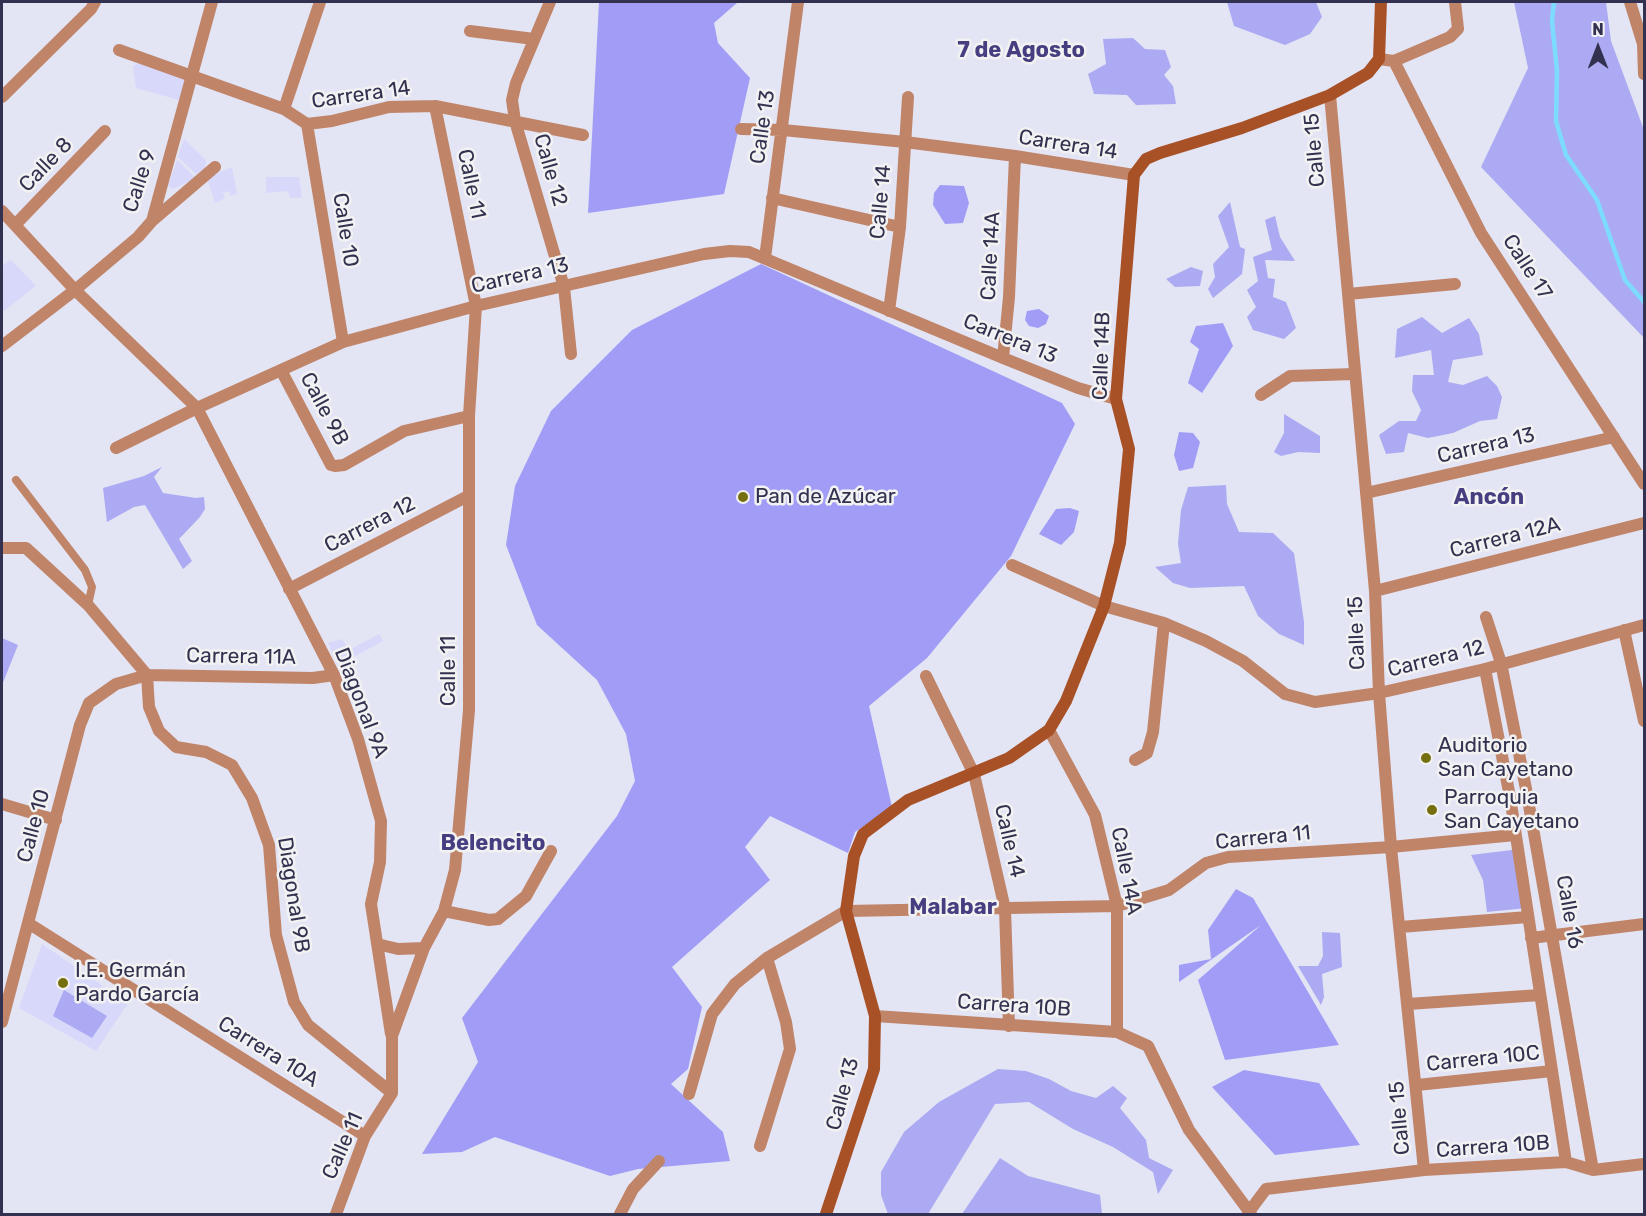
<!DOCTYPE html>
<meta charset="utf-8">
<style>
body{margin:0}
#map{position:relative;width:1646px;height:1216px;overflow:hidden;background:#e3e4f4;font-family:Rubik,sans-serif}
canvas{display:block}
.frame{position:absolute;inset:0;border:3px solid #323150;pointer-events:none}
.north{position:absolute;left:1568px;top:18px;width:60px;height:60px;-webkit-text-stroke:4px #f2f2f2;paint-order:stroke;rotate:0deg;font-size:16px;font-weight:700;line-height:24px;text-align:center;color:#323150}
.north::after{content:'';display:block;margin:auto;width:21px;height:27px;background:#323150;clip-path:polygon(50% 0,100% 100%,50% 72%,0 100%)}
</style>
<div id="map">
<canvas width="1646" height="1216"></canvas>
<div class="frame"></div>
<div class="north">N</div>
</div>
<script>
const c = document.querySelector('canvas').getContext('2d');
c.lineJoin = 'round';
function paint(path, color) { c.fillStyle = color; c.fill(path, 'evenodd'); }
const toPath = rows => new Path2D(rows.map(r => 'M' + r).join(''));
function strokePath(path, color, width, dash) { c.strokeStyle = color; c.lineWidth = width; c.lineCap = dash ? 'butt' : 'round'; c.setLineDash(dash || []); c.stroke(path); }
function drawText(font, color, halo, rows, align = 'center') {
  c.font = font + ' Rubik,sans-serif'; c.lineWidth = 5; c.setLineDash([]); c.textBaseline = 'middle'; c.strokeStyle = halo; c.fillStyle = color; for (const [text, x, y, turn = 0] of rows) {
    c.save(); c.translate(x, y); c.rotate((+turn || 0) * Math.PI / 180); c.textAlign = isNaN(turn) ? turn : align; if (halo) c.strokeText(text, 0, 0); c.fillText(text, 0, 0); c.restore();
  }
}
paint(toPath([
 [143,61,187,76,179,100,136,88,133,66],
 [184,139,206,160,205,169,196,174,178,157],
 [177,160,196,178,173,189,168,186],
 [232,167,237,194,231,196,229,191,223,193,225,198,215,203,207,178],
 [266,177,299,177,302,198,290,198,288,191,266,193],
 [11,260,36,286,4,311,2,308,2,266],
 [379,634,383,641,339,665,328,643,342,639,349,650],
 [42,944,128,1003,96,1051,19,1008]
]), '#d8d8fb');
paint(toPath([
 [1227,2,1316,2,1322,17,1310,34,1285,45,1234,26],
 [1514,2,1606,2,1611,41,1644,130,1644,338,1481,167,1528,68],
 [1133,38,1145,49,1165,50,1171,67,1164,75,1173,86,1176,104,1136,105,1127,95,1094,94,1088,74,1106,64,1103,39],
 [1230,202,1240,247,1245,249,1242,274,1213,298,1208,289,1215,277,1213,264,1229,247,1218,216],
 [1275,216,1280,237,1295,261,1265,260,1268,278,1275,279,1273,297,1286,302,1296,328,1284,339,1253,330,1247,317,1256,307,1247,290,1258,281,1253,257,1272,250,1265,220],
 [1191,267,1203,271,1200,286,1175,287,1166,279],
 [1422,317,1442,333,1469,318,1479,334,1483,355,1453,360,1448,382,1463,385,1487,376,1497,386,1502,397,1497,419,1480,421,1453,433,1428,438,1408,433,1404,452,1386,454,1379,435,1399,421,1416,421,1421,410,1412,391,1413,375,1434,375,1431,350,1395,358,1397,329],
 [1284,414,1320,436,1320,453,1298,452,1281,456,1274,452,1284,433],
 [162,467,154,477,163,493,196,498,204,497,205,509,200,517,179,539,192,561,183,569,145,505,134,507,107,522,103,488,144,476],
 [1226,485,1227,504,1239,532,1273,533,1294,553,1304,622,1304,645,1279,634,1258,616,1244,586,1190,588,1173,583,1155,567,1181,563,1178,544,1181,510,1188,487],
 [2,638,18,645,2,685],
 [1520,849,1527,908,1487,912,1483,880,1471,855],
 [1322,932,1340,933,1342,967,1322,974,1324,997,1321,1005,1298,966,1318,966,1323,956],
 [64,990,107,1016,92,1038,53,1016],
 [998,1069,1026,1071,1049,1079,1071,1091,1096,1098,1113,1086,1127,1098,1120,1108,1146,1140,1149,1158,1173,1170,1158,1194,1153,1172,1113,1147,1073,1129,1029,1102,995,1104,928,1214,888,1214,881,1195,881,1172,904,1132,939,1102],
 [1000,1158,1028,1176,1100,1195,1102,1214,962,1214]
]), '#acaaf2');
paint(toPath([
 [599,2,738,2,714,23,718,43,750,78,724,194,588,213],
 [940,185,964,186,969,203,963,223,945,224,933,205,934,193],
 [761,264,1062,403,1075,424,1011,556,927,658,869,706,892,807,855,832,848,853,770,816,745,847,770,880,672,967,702,1007,688,1069,671,1084,723,1132,730,1161,638,1169,610,1176,495,1137,462,1152,422,1154,478,1062,462,1018,617,816,635,781,626,734,597,680,537,625,506,545,515,486,551,411,632,330],
 [1039,309,1049,316,1046,324,1038,328,1029,326,1025,320,1027,311],
 [1223,323,1233,346,1202,393,1188,383,1199,349,1190,342,1196,326],
 [1179,432,1193,433,1200,442,1193,468,1179,471,1174,455],
 [1070,508,1079,511,1074,532,1061,545,1039,534,1056,509],
 [1236,889,1253,898,1339,1045,1225,1060,1198,980,1261,925,1179,982,1179,965,1211,959,1208,930],
 [1244,1070,1319,1083,1360,1145,1275,1155,1212,1087]
]), '#a19df6');
strokePath(toPath([
 [1554,2,1552,21,1557,71,1556,121,1566,155,1597,200,1625,280,1644,302]
]), '#7ddbfe', 4.5);
strokePath(toPath([
 [16,480,85,570,92,587,88,605]
]), '#c08469', 8);
strokePath(toPath([
 [550,2,516,83,512,100,515,121,564,287,571,354],
 [1630,2,1643,44,1644,74],
 [470,31,534,39],
 [119,50,284,109,307,124,332,121,389,107,435,106,583,135],
 [1379,59,1394,61,1450,37,1458,29,1455,2],
 [1394,61,1481,233,1644,484],
 [1330,95,1375,591,1379,693,1391,847,1424,1170],
 [2,97,91,9,95,2],
 [284,109,320,2],
 [307,124,343,342],
 [741,129,783,130,905,142,1015,156,1134,175],
 [772,198,900,227],
 [2,211,75,290,197,408,334,675,358,739,381,821,380,862,371,904,391,1034],
 [152,221,215,167],
 [15,225,105,131],
 [765,258,798,2],
 [1348,294,1455,284],
 [889,311,900,227,908,97],
 [2,346,75,290,138,237,152,221,212,2],
 [1003,358,1009,297,1015,156],
 [282,372,331,465,335,466,344,465,404,431,469,416],
 [1261,395,1290,376,1355,374],
 [116,448,197,408,343,342,476,306,704,254,730,251,749,252,1003,358,1078,388,1116,399],
 [1366,493,1614,437],
 [2,548,26,548,88,605,147,675,149,707,159,731,176,747,206,752,232,765,252,798,269,845,276,935,294,1002,308,1025,392,1093],
 [1012,565,1104,606,1164,623,1206,641,1243,661,1285,694,1315,702,1379,693,1485,669,1644,625],
 [289,589,468,496],
 [1375,591,1644,523],
 [1486,617,1501,663,1527,794,1593,1170],
 [1624,630,1644,721],
 [1485,669,1510,797,1566,1162],
 [926,676,974,774,1005,909,1009,1026],
 [1049,730,1095,815,1117,906,1117,1032],
 [1135,760,1147,753,1153,732,1164,623],
 [2,804,56,820],
 [444,911,489,920,498,919,526,896,551,851],
 [28,923,365,1136],
 [1400,927,1528,917],
 [1531,938,1644,924],
 [377,944,398,949,424,948],
 [1408,1004,1540,995],
 [875,1016,1117,1032,1148,1046,1189,1130,1251,1214],
 [2,1022,80,725,89,703,116,684,147,675,313,678,334,675],
 [1417,1085,1552,1071],
 [689,1094,712,1014,735,984,767,958,846,911,1117,906,1169,890,1206,863,1228,857,1391,847,1515,835],
 [760,1146,790,1049,786,1022,767,958],
 [1248,1213,1266,1189,1424,1170,1566,1162,1593,1170,1644,1164],
 [336,1214,365,1136,392,1093,392,1036,424,948,444,911,455,870,469,710,469,416,476,306,435,106],
 [620,1214,633,1189,659,1161]
]), '#c08469', 12);
strokePath(toPath([
 [826,1214,874,1069,875,1016,846,911,854,856,863,834,908,800,1009,758,1049,730,1066,701,1104,606,1120,543,1129,449,1116,399,1134,175,1146,159,1160,153,1242,128,1330,95,1368,73,1379,59,1381,2]
]), '#a85126', 12);
for (const [x, y, r, color] of [
 [743,497,6,"#766f0f"],
 [1426,758,6,"#766f0f"],
 [1432,810,6,"#766f0f"],
 [63,983,6,"#766f0f"]
]) { const dot = new Path2D(); dot.arc(x, y, r, 0, 2 * Math.PI); c.fillStyle = color; c.fill(dot); strokePath(dot, '#f2f2f2', 2); }
drawText('21px', '#323150', '#f2f2f2', [
 ["Carrera 14",361,95,-8],
 ["Calle 13",763,127,-82],
 ["Carrera 14",1068,145,9],
 ["Calle 15",1315,150,-95],
 ["Calle 8",46,165,-46],
 ["Calle 12",550,170,74],
 ["Calle 9",140,181,-72],
 ["Calle 11",471,184,78],
 ["Calle 14",881,202,-85],
 ["Calle 10",345,230,81],
 ["Calle 14A",991,256,-87],
 ["Calle 17",1527,267,57],
 ["Carrera 13",520,276,-13],
 ["Carrera 13",1010,339,22],
 ["Calle 14B",1102,356,-88],
 ["Calle 9B",324,409,62],
 ["Carrera 13",1486,446,-13],
 ["Carrera 12",370,525,-27],
 ["Carrera 12A",1505,538,-14],
 ["Calle 15",1357,633,-92],
 ["Carrera 11A",241,657,1],
 ["Carrera 12",1436,659,-14],
 ["Calle 11",449,671,-90],
 ["Diagonal 9A",361,703,69],
 ["Calle 10",34,826,-75],
 ["Carrera 11",1263,838,-6],
 ["Calle 14",1009,841,77],
 ["Calle 14A",1126,871,79],
 ["Diagonal 9B",293,895,81],
 ["Calle 16",1569,912,80],
 ["Carrera 10B",1014,1006,4],
 ["Carrera 10A",268,1052,32],
 ["Carrera 10C",1483,1059,-6],
 ["Calle 13",843,1094,-75],
 ["Calle 15",1400,1118,-95],
 ["Calle 11",343,1146,-66],
 ["Carrera 10B",1493,1147,-4]
]);
drawText('21px', '#323150', '#f2f2f2', [
 ["Pan de Azúcar",755,497],
 ["Auditorio",1438,746],
 ["San Cayetano",1438,770],
 ["Parroquia",1444,798],
 ["San Cayetano",1444,822],
 ["I.E. Germán",75,971],
 ["Pardo García",75,995]
], 'left');
drawText('bold 22px', '#453e81', '#f2f2f2', [
 ["7 de Agosto",1021,51],
 ["Ancón",1489,498],
 ["Belencito",493,844],
 ["Malabar",953,908]
]);
</script>
